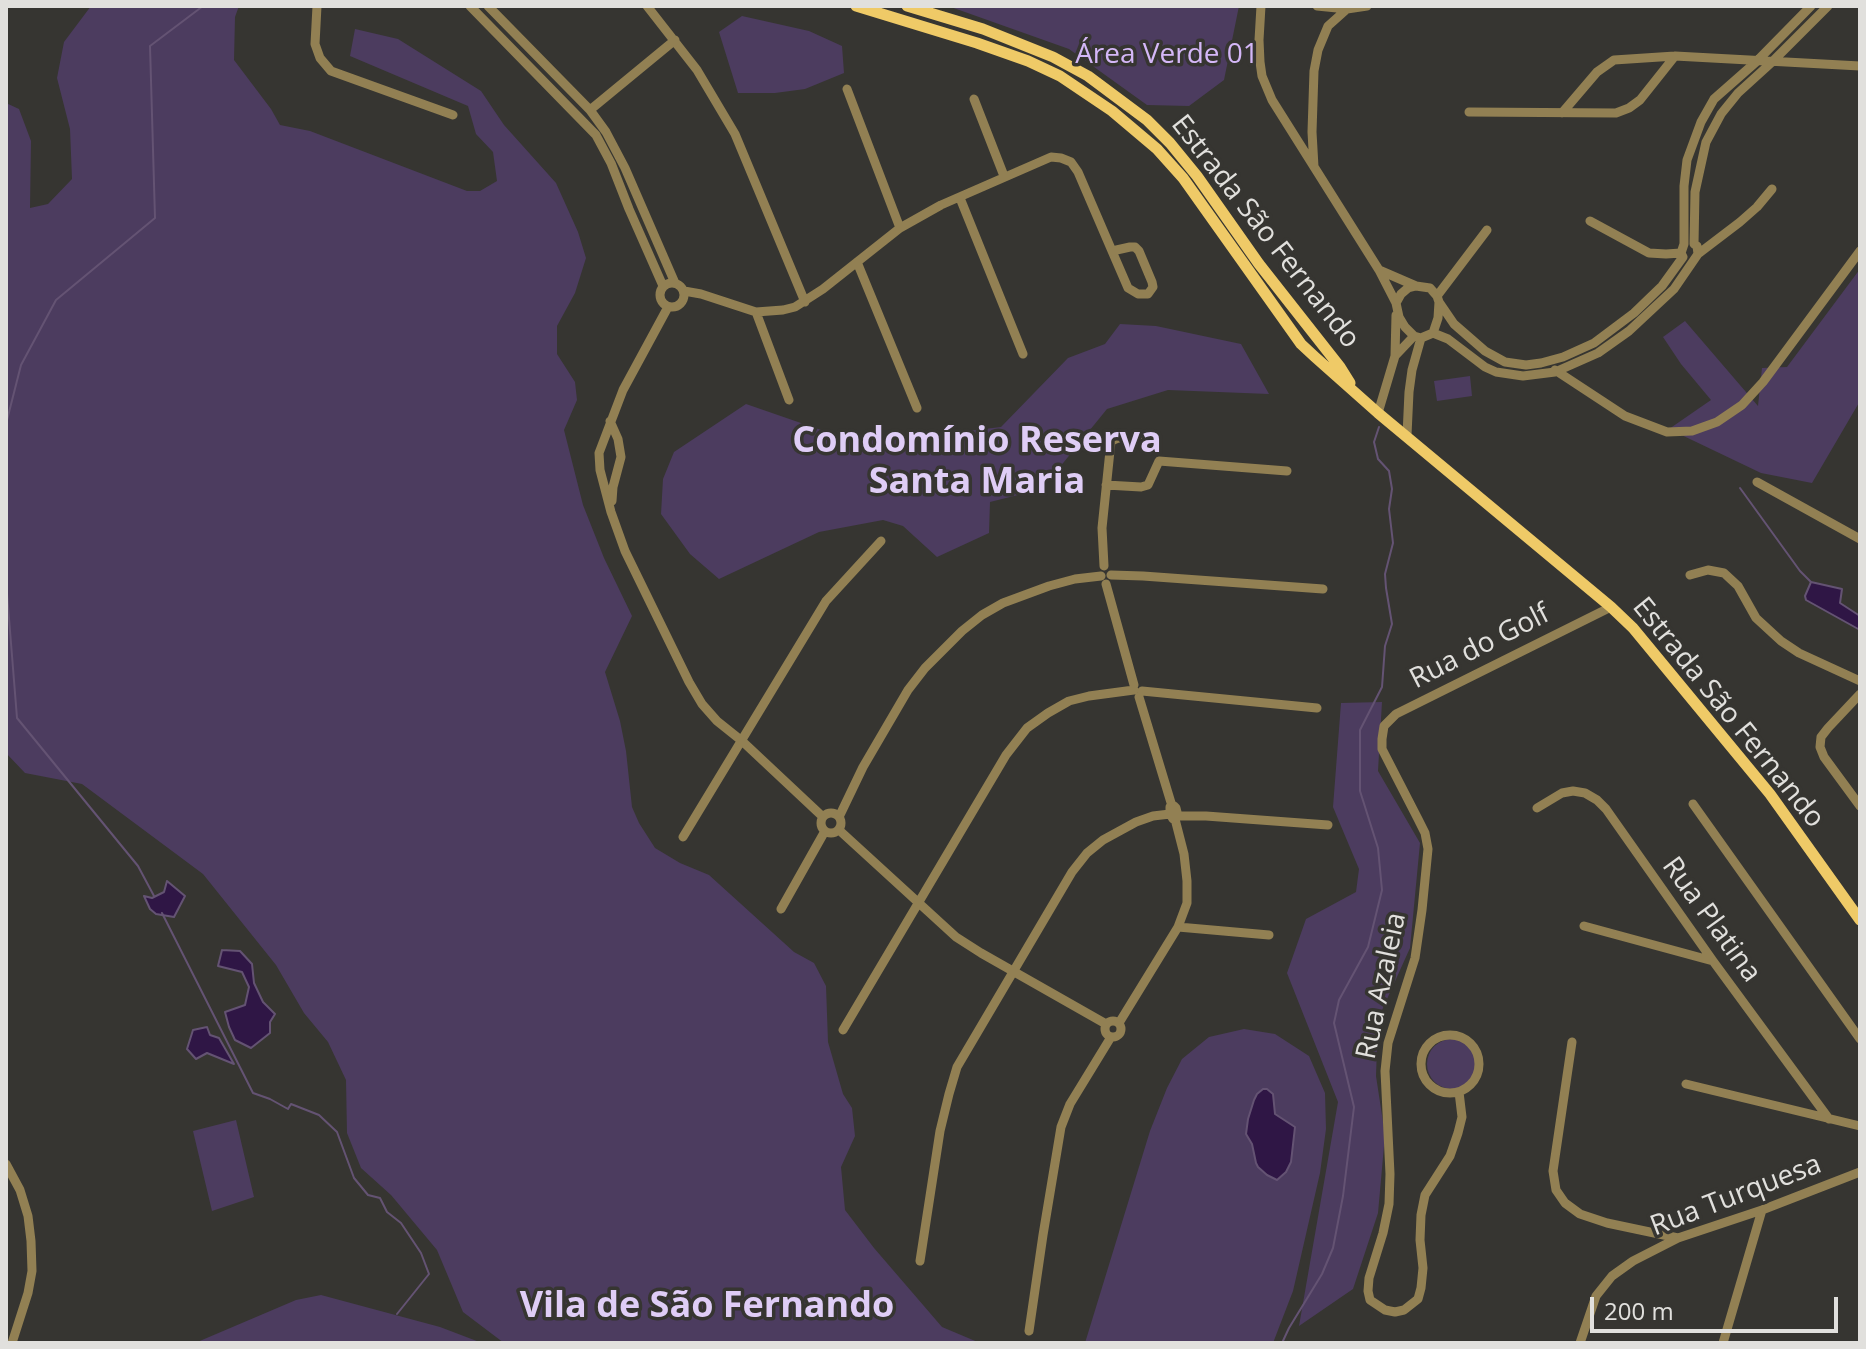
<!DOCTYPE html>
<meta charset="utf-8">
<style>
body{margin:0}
#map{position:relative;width:1866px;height:1349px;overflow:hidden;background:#363531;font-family:"Open Sans",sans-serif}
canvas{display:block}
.frame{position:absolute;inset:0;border:8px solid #e1e0dd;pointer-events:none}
.scale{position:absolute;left:1590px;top:1297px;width:248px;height:36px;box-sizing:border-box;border:4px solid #e1e0dd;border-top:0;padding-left:10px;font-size:24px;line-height:28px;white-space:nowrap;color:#e1e0dd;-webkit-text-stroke:6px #363531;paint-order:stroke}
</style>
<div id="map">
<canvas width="1866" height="1349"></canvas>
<div class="frame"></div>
<div class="scale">200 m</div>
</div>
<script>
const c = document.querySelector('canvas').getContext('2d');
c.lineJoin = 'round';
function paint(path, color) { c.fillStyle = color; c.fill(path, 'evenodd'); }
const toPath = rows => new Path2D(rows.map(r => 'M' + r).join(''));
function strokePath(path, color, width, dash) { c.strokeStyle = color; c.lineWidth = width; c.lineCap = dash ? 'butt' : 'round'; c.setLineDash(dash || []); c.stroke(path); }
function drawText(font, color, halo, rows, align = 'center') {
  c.font = font + ' "Open Sans",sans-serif'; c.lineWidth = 7; c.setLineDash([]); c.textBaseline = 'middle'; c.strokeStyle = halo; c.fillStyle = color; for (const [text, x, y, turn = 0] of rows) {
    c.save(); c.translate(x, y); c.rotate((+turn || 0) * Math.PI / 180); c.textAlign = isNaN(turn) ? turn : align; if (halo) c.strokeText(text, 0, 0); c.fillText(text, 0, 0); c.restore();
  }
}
paint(toPath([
 [91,6,239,6,235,17,234,60,271,109,280,125,310,131,467,191,480,191,497,181,493,152,476,134,468,106,350,56,355,29,398,39,481,91,504,125,556,183,578,232,586,258,575,293,557,326,557,354,575,382,577,400,564,430,583,505,604,558,632,616,605,672,620,721,626,751,632,807,639,823,655,848,680,863,709,875,794,952,814,963,826,986,828,1042,843,1094,852,1108,855,1136,841,1167,845,1210,874,1248,942,1327,980,1343,504,1343,463,1312,437,1250,391,1195,361,1168,347,1133,346,1080,328,1042,304,1013,276,965,203,874,82,784,25,773,6,753,6,103,19,109,31,141,30,208,48,204,72,179,70,129,57,78,64,42],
 [948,6,1239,6,1224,80,1189,106,1147,105,1069,49],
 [742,16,809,31,842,46,844,73,805,89,775,93,738,93,719,32],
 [1860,269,1860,401,1812,483,1761,473,1669,429,1711,400,1681,364,1663,337,1685,321,1758,406,1762,368,1787,367],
 [1120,324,1156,326,1241,344,1269,394,1168,390,1107,409,1042,489,990,502,989,533,937,557,903,526,883,520,819,532,719,579,690,554,661,514,663,479,674,452,746,404,853,441,918,437,1001,427,1068,358,1105,344],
 [1470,376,1472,396,1437,401,1434,381],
 [1382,702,1378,771,1420,843,1410,948,1378,1019,1376,1076,1385,1135,1378,1213,1353,1289,1299,1326,1338,1102,1287,973,1306,919,1356,892,1359,869,1333,807,1341,703],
 [1244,1029,1275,1034,1309,1056,1325,1093,1326,1129,1320,1173,1293,1291,1273,1343,1085,1343,1150,1131,1167,1088,1182,1059,1209,1037],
 '1427 1064a25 25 0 1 1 50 0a25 25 0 1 1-50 0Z',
 [236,1120,254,1197,212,1211,193,1131],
 [321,1295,440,1327,482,1343,195,1343,296,1300]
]), '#4c3c5f');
const water = toPath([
 [1811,582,1842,589,1840,603,1860,616,1860,630,1806,600,1805,596,1811,582],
 [167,881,185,896,174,917,156,914,150,909,144,896,152,898,164,892,167,881],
 [222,950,240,951,252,964,254,983,263,1002,275,1014,270,1022,270,1033,251,1048,235,1040,229,1027,225,1012,245,1005,249,987,242,972,218,966,222,950],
 [207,1027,210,1035,219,1038,234,1064,207,1053,196,1059,187,1049,193,1030,207,1027],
 [1263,1089,1267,1089,1273,1094,1275,1114,1295,1127,1291,1162,1286,1172,1277,1180,1267,1175,1258,1167,1256,1163,1252,1144,1246,1134,1248,1119,1254,1100,1257,1094,1263,1089]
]);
paint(water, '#2f1645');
strokePath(water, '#645373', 2);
strokePath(toPath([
 [6,424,21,365,56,300,155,218,150,46,203,6],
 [1740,488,1800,571,1811,582],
 [6,581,17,718,138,866,154,896],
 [162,913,253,1093,270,1099,288,1109,291,1104,319,1115,337,1132,354,1178,368,1195,380,1198,387,1212,401,1223,421,1253,429,1274,397,1314],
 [1282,1343,1289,1328,1322,1274,1333,1248,1343,1196,1354,1107,1334,1023,1339,1000,1368,947,1382,890,1378,848,1360,791,1360,730,1382,687,1385,646,1392,624,1386,588,1385,574,1393,543,1389,509,1392,489,1389,471,1378,459,1374,442,1379,427]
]), '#645373', 2);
strokePath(toPath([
 [317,6,315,44,320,58,331,71,453,115],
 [470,6,596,135,611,163,629,209,663,286],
 [488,6,590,110,606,132,625,168,675,283],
 [647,6,697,70,735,134,805,302],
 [1261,6,1259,40,1260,62,1262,76,1272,100,1379,270,1396,303,1399,317,1405,327,1414,336,1421,338,1433,333,1438,318,1439,302,1437,296,1430,288,1416,286,1408,288,1401,294,1396,303],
 [1317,6,1347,9,1367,6],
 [847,89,900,228],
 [974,99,1004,176],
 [590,110,675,40],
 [1469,112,1616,113,1629,108,1640,100,1675,56],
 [1562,113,1597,72,1614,60,1675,56,1860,66],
 [1314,167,1312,132,1314,71,1318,50,1328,26,1347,9],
 [960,198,1023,354],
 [1590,221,1649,253,1666,254,1681,253],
 [1130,247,1135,247,1139,251,1152,282,1153,287,1148,294,1138,294,1128,288,1112,251,1130,247],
 [1698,254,1740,222,1757,207,1772,189],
 [857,262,917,408],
 [1379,270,1416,286],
 '660 295a12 12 0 1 1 24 0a12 12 0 1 1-24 0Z',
 [684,291,701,294,756,312,783,310,795,307,823,289,900,228,941,205,1051,157,1061,158,1071,162,1078,172,1112,251],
 [1437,296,1487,230],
 [1439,302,1454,324,1485,351,1505,362,1526,365,1541,363,1563,357,1594,343,1634,313,1662,286,1683,257,1681,253,1684,244,1684,186,1687,160,1701,122,1714,99,1756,62,1811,6],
 [668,307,623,390,599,453,600,470,611,512,625,551,689,682,702,704,717,721,742,741,823,817],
 [756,312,789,400],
 [1433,333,1448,339,1485,367,1496,372,1523,376,1555,372,1598,353,1629,331,1674,289,1698,254,1697,246,1694,244,1695,192,1706,142,1721,114,1738,93,1771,63,1828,6],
 [1395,356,1414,336],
 [1555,370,1625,416,1667,432,1692,431,1717,422,1742,405,1763,382,1860,251],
 [1378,413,1395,356,1396,315],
 [610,421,618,439,621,457,613,487,612,501],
 [1407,435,1409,392,1412,370,1421,338],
 [1757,482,1860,539],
 [1106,485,1141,487,1148,485,1159,461,1287,471],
 [1104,566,1102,528,1111,441,1118,438,1154,443],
 [1111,575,1143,576,1323,589],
 [1690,575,1708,570,1724,573,1738,586,1756,618,1781,641,1799,653,1860,681],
 [1106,584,1134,685],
 [1142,691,1317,708],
 [1860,694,1828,728,1821,737,1820,747,1824,757,1860,806],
 [1139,697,1172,806],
 [1693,804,1860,1039],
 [1537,808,1562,793,1573,791,1585,793,1597,800,1606,809,1713,961,1829,1119],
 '821 823a10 10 0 1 1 20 0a10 10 0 1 1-20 0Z',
 [1178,816,1176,808,1174,806,1170,807,1170,814,1173,819,1178,816,1206,816,1328,825],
 [839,817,863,767,908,690,925,668,962,631,982,615,1003,603,1049,586,1075,579,1101,576],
 [839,830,956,937,981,953,1106,1024],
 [683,837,826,601,881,541],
 [781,909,825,831],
 [1584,926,1713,961],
 [1178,927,1269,935],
 '1105 1029a8 8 0 1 1 16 0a8 8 0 1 1-16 0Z',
 [1119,1023,1178,927,1187,903,1187,881,1184,854,1175,819],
 [843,1030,1006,755,1027,728,1048,713,1069,701,1089,696,1134,690],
 '1421 1064a29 29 0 1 1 58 0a29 29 0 1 1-58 0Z',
 [1572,1042,1553,1171,1556,1190,1565,1203,1580,1214,1607,1223,1678,1238],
 [1686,1084,1860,1126],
 [1459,1092,1462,1117,1458,1133,1450,1156,1425,1195,1421,1215,1420,1240,1423,1268,1421,1288,1418,1299,1404,1310,1395,1312,1385,1310,1370,1300,1368,1291,1369,1278,1383,1233,1389,1204,1390,1174,1385,1071,1388,1043,1415,958,1422,910,1428,849,1425,833,1418,819,1382,749,1382,739,1384,726,1396,714,1611,607],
 [6,1164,20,1190,28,1216,31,1241,32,1271,28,1293,12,1343],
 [920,1261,940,1131,949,1094,957,1067,1072,872,1087,853,1103,840,1136,822,1153,816,1170,814],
 [1029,1331,1043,1235,1061,1127,1070,1104,1111,1037],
 [1580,1343,1596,1296,1612,1276,1633,1261,1678,1238,1762,1210,1860,1172],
 [1723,1343,1762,1210]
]), '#928053', 9);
strokePath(toPath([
 [856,6,977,43,1028,61,1060,76,1112,111,1157,149,1183,178,1301,344,1315,357,1378,413,1611,607,1633,628,1770,794,1860,920],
 [907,6,983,29,1053,57,1088,76,1147,120,1170,143,1197,176,1259,264,1340,367,1350,383]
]), '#efca67', 11);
drawText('28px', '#d4b7f7', '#363531', [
 ["Área Verde 01",1167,55]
]);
drawText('28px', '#e1e0dd', '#363531', [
 ["Estrada São Fernando",1265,232,52],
 ["Rua do Golf",1480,647,-27],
 ["Estrada São Fernando",1728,713,51],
 ["Rua Platina",1711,920,54],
 ["Rua Azaleia",1382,986,-78],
 ["Rua Turquesa",1736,1196,-21]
]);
drawText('bold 36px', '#dfcdf6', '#363531', [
 ["Condomínio Reserva",977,442],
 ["Santa Maria",977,483],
 ["Vila de São Fernando",707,1307]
]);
</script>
